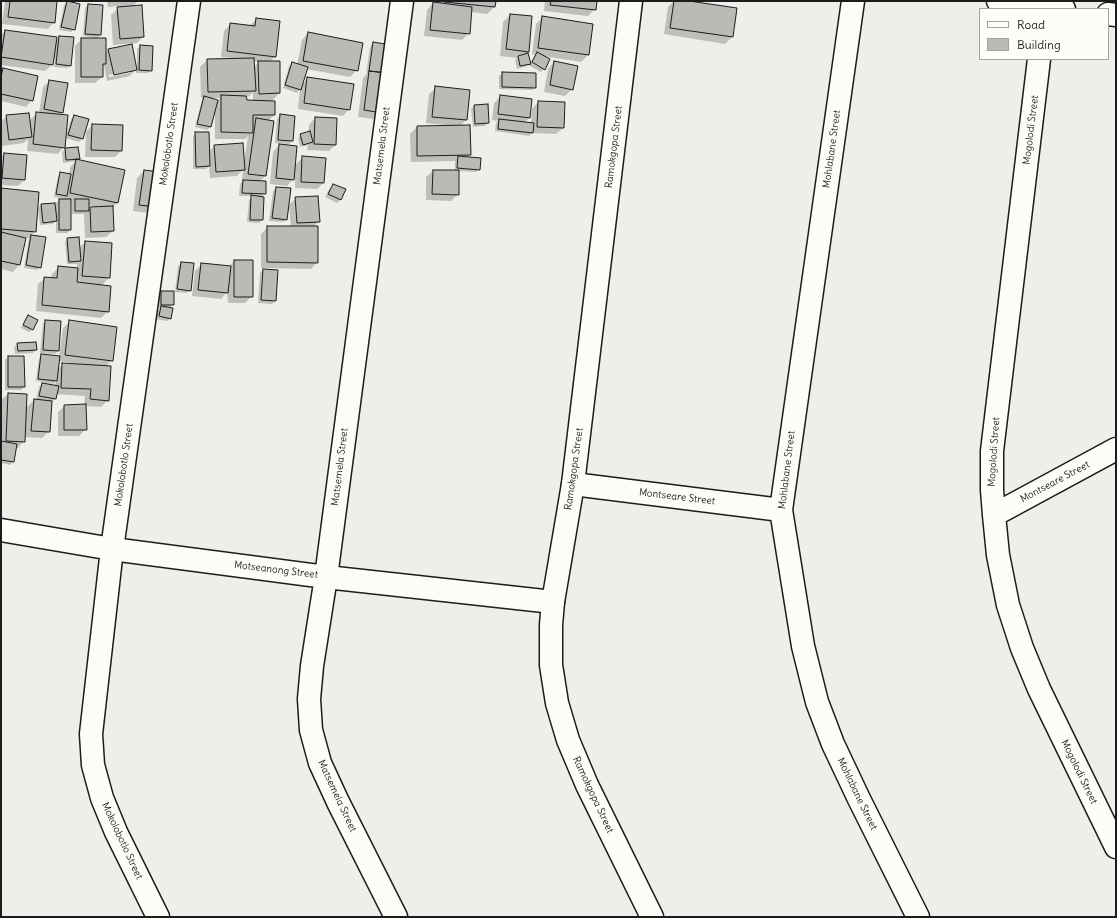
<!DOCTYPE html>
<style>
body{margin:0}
#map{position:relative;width:1117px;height:918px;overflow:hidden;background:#f0eeea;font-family:Delius,sans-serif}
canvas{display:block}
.frame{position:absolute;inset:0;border:2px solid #1c1c1c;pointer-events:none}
.legend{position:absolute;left:979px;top:8px;width:130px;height:52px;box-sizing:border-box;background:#fdfcf7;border:1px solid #a3a29f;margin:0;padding:5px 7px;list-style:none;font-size:12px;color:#1c1c1c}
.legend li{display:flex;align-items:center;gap:8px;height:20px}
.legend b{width:20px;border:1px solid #a3a29f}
</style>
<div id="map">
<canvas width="1117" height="918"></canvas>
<div class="frame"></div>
<ul class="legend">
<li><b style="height:5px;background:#fdfcf7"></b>Road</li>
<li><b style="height:11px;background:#bbbab6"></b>Building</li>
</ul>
</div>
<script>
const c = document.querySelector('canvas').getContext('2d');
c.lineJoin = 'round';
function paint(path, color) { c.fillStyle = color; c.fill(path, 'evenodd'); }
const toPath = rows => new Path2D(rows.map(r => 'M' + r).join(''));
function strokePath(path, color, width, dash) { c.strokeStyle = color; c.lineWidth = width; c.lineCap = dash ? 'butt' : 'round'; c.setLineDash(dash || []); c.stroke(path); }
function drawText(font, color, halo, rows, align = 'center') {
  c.font = font + ' Delius,sans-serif'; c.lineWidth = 3; c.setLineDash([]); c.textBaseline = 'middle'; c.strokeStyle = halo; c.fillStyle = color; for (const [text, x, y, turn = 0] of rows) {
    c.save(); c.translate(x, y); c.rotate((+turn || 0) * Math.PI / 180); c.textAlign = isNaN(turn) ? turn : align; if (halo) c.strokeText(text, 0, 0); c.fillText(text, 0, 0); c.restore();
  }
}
paint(toPath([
 [5,1,56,1,54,22,48,29,2,24],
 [83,1,101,1,100,2],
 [107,1,138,1,132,7,143,37,137,43,113,45,111,15,120,6,108,7],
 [438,1,498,1,495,1,494,7,487,14,471,12,469,33,462,40,424,36,427,10,433,3,438,4],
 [545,1,596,1,595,9,588,16,544,11],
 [674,1,682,1,736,9,732,37,725,44,664,34,668,7],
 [67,2,74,29,71,32,59,30,64,5],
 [88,5,102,6,100,35,97,38,83,36,85,8],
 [510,15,528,52,524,55,530,64,535,55,532,54,536,24,543,17,592,25,588,55,581,62,543,56,544,69,541,72,528,65,527,66,517,69,515,60,517,58,500,56,503,22],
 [257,19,275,57,269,62,279,93,273,100,261,100,261,102,274,115,268,121,265,176,259,182,265,193,261,197,262,220,259,223,247,222,249,200,252,196,239,196,240,184,244,180,242,180,243,170,237,176,210,178,209,166,206,169,193,169,193,136,196,133,209,152,214,146,244,162,248,136,245,139,215,139,215,111,210,127,207,130,195,127,202,100,203,98,201,98,200,67,207,60,232,60,232,58,221,57,224,31,231,24,250,25],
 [253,61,259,62,254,67],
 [253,92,253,102,246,101,245,97,248,97],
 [210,98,220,98,218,101],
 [5,31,56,41,60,37,70,65,67,68,54,67,55,59,53,59,52,65,45,71,1,65,1,35],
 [308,33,357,70,350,77,306,69,302,85,308,78,349,109,343,116,298,109,300,89,297,93,283,88,289,66,292,63,297,65,302,40],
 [82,39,105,53,108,50,137,68,137,49,140,46,151,70,148,73,136,73,136,69,130,76,107,81,104,65,102,67,102,77,95,83,75,83,75,46],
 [130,71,130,73,109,77,109,75],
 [373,43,381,112,374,119,358,117,363,78,366,75,370,47],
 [554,62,572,89,565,96,544,92,548,69],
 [3,69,32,100,26,107,1,101,1,71],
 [503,73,535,87,532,90,499,89,499,76],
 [49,81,62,112,59,115,65,137,66,137,71,119,74,116,87,120,82,139,79,142,65,138,64,147,58,154,27,151,28,139,24,143,2,146,1,122,7,116,29,121,37,113,39,113,43,87],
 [436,88,469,91,466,120,460,126,470,155,467,158,479,169,476,172,458,171,458,194,451,201,426,200,426,177,433,171,455,171,455,161,411,162,410,134,417,127,445,126,445,125,426,123,429,94],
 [500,97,529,118,524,123,531,123,532,109,538,102,563,128,556,134,532,133,529,136,495,131,496,123,498,121,492,120,494,103],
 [474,106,488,123,485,126,473,127,471,109],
 [280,115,292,141,289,144,275,143,277,119],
 [315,118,335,145,329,151,307,150,308,145,300,147,298,138,301,135,308,133,309,125],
 [92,125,121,151,115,157,85,157,86,132],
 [279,145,295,165,303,157,323,183,317,189,295,188,295,177,287,186,270,184,273,152],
 [65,149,79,158,76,160,124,171,117,203,112,208,113,231,106,237,85,238,84,214,72,214,72,203,73,202,70,201,70,230,67,233,56,233,56,221,53,224,40,225,38,208,41,205,56,211,56,203,61,198,54,197,58,176,61,173,69,175,70,167,76,161,63,163,62,152],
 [88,205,97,207,90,208,88,210],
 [4,154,24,180,18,186,1,185,1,157],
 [144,171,159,173,149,213,133,211,137,178],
 [333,185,345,190,340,200,337,203,325,197,330,188],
 [276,188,288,206,296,198,319,221,313,227,317,262,311,269,261,268,261,234,268,227,291,227,289,206,288,206,287,219,283,222,269,221,273,191],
 [1,189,35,231,30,236,45,238,40,267,37,270,24,268,29,238,25,238,19,265,13,272,1,269],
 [68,239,79,248,85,242,109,278,101,286,108,311,101,318,36,311,38,284,45,278,51,278,52,274,59,267,77,269,77,264,67,264,65,242],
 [234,261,252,296,245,303,228,303,227,292,221,299,192,296,195,271,202,264,228,267],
 [181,263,190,290,187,293,175,292,178,266],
 [263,270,275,301,272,304,258,303,260,273],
 [161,292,173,304,169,308,170,318,167,321,156,319,158,310,161,308,158,308,158,295],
 [28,316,32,329,29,332,21,328,25,319],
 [46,321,60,322,58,351,55,354,40,353,43,324],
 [69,322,112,360,105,367,108,400,101,407,85,406,86,429,79,436,58,436,58,412,65,406,84,405,85,396,56,394,55,399,52,402,51,401,49,431,42,438,24,437,24,441,18,448,15,448,13,462,10,465,1,463,1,400,8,394,25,409,34,400,36,400,39,387,44,382,36,381,39,358,42,355,59,357,63,328],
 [58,361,82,364,81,365,63,364,57,370],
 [56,381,55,386,46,384,47,383,53,384],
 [17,344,36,350,33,353,15,354,14,347],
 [8,357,24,387,21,390,5,390,5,360]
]), '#0003');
const building = toPath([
 [10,1,57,1,55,23,8,17,10,1],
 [67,1,80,4,75,30,61,27,67,1],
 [444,1,496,1,495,7,444,2,444,1],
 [551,1,597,1,596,10,550,5,551,1],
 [674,1,689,1,737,8,733,37,670,28,674,1],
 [433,2,472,7,470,34,430,30,433,2],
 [88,4,103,5,101,35,85,34,88,4],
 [142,5,144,37,120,39,117,7,142,5],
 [510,14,532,16,529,52,506,49,510,14],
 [542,16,593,24,589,55,538,48,542,16],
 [256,18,280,21,276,57,227,51,230,23,255,26,256,18],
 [5,30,57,37,53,65,1,57,5,30],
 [308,32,363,43,358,71,303,61,308,32],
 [59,36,74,37,71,66,56,64,59,36],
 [81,38,106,38,106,64,103,64,103,77,81,77,81,38],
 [373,42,391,45,387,73,369,71,373,42],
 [132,44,137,70,114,75,108,49,132,44],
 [140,45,153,46,152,71,139,70,140,45],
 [537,52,550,59,545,70,532,62,537,52],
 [528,53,531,64,520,66,518,56,528,53],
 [254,58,256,91,208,92,207,59,254,58],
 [258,61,280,61,280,93,259,94,258,61],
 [554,61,578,66,573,90,550,85,554,61],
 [292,62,308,67,301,90,285,85,292,62],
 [3,68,38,76,33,101,1,94,1,77,3,68],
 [369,71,387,73,382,113,364,110,369,71],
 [502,72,536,73,536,88,502,87,502,72],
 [307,77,354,84,350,110,304,103,307,77],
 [49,80,68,83,63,113,44,109,49,80],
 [435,86,470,90,467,120,432,117,435,86],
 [221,95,246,96,247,100,275,101,275,115,253,115,253,133,221,132,221,95],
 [500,95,532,99,530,118,498,114,500,95],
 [204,96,218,100,211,127,197,124,204,96],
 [538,101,565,102,564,128,537,127,538,101],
 [488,104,489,123,475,124,474,105,488,104],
 [36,112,68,115,65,148,33,144,36,112],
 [29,113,32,137,9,140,6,115,29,113],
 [280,114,295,116,293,141,278,140,280,114],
 [74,115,89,119,83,139,68,135,74,115],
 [315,117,337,118,336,145,314,144,315,117],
 [256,118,274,121,266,176,248,174,256,118],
 [499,119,534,123,533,133,498,129,499,119],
 [92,124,123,125,122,151,91,150,92,124],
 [470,125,471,155,417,156,417,126,470,125],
 [310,131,313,142,303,145,300,134,310,131],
 [195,132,209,132,210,166,196,167,195,132],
 [243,143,245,170,216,172,214,145,243,143],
 [279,144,297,146,294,180,276,178,279,144],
 [78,147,80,159,66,160,65,148,78,147],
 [4,153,27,155,25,180,2,178,4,153],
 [302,156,326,158,324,183,301,182,302,156],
 [458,156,481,158,480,170,457,168,458,156],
 [76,159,125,170,118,203,70,193,76,159],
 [144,170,160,172,156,207,139,205,144,170],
 [433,170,459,170,459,195,432,194,433,170],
 [60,172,71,174,67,196,56,194,60,172],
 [243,180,266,181,266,194,242,193,243,180],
 [333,184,346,189,341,200,328,194,333,184],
 [276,187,291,188,287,220,272,218,276,187],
 [1,188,39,192,36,232,1,229,1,188],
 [251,195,264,197,263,220,250,220,251,195],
 [318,196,320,222,297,223,295,197,318,196],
 [59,199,71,199,71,230,59,230,59,199],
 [75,199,89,199,89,211,75,211,75,199],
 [55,203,57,221,43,223,41,204,55,203],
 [113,206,114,231,91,232,90,207,113,206],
 [267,226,318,226,318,263,267,262,267,226],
 [1,232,26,238,20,265,1,261,1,232],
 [31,235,46,237,41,268,26,265,31,235],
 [79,237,81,261,69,262,67,238,79,237],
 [85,241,112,243,110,278,82,276,85,241],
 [234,260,253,260,253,297,234,297,234,260],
 [181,262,194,263,191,291,177,289,181,262],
 [201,263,231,266,228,293,198,290,201,263],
 [58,266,78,268,77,282,111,286,109,312,42,305,44,277,57,278,58,266],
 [263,269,278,270,276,301,261,300,263,269],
 [161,291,174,291,174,305,161,305,161,291],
 [161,306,173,308,171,319,159,316,161,306],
 [28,315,38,320,33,330,23,325,28,315],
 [45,320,61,321,59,351,43,350,45,320],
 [69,320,117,327,113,361,65,355,69,320],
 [36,342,37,350,18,351,17,343,36,342],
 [41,354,60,356,57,381,38,379,41,354],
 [8,356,24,356,25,387,8,387,8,356],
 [62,363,111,366,109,401,90,399,91,389,61,388,62,363],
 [42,383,59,386,56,399,39,396,42,383],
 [8,393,27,394,25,442,6,441,8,393],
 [34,399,52,401,50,432,31,431,34,399],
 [86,404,87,430,64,430,64,405,86,404],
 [1,441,17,444,14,462,1,460,1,441]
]);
paint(building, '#bbbab6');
strokePath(building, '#1c1c1c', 1);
const minor = toPath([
 [853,1,781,510,803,646,817,702,833,744,859,799,918,917],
 [998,1,1064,9],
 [1108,14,1116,15],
 [1039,59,992,451,992,490,994,515,998,555,1008,605,1022,648,1039,689,1116,847],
 [573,484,781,510],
 [994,515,1116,449],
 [1,530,112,549,326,577,553,602],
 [158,917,116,832,102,798,93,765,91,734,112,549,189,1],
 [396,917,338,802,320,763,311,730,309,699,312,666,326,577,402,1]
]);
const tertiary = toPath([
 [631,1,573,484,553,602,551,625,551,665,557,703,568,740,587,785,652,917]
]);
strokePath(minor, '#1c1c1c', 25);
strokePath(tertiary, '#1c1c1c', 25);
strokePath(minor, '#fdfcf7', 22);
strokePath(tertiary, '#fdfcf7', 22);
drawText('10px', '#1c1c1c', '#fdfcf7', [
 ["Mogolodi Street",1031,130,-83],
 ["Mokolobotlo Street",169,144,-82],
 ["Matsemela Street",382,146,-83],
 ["Ramokgopa Street",614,147,-83],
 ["Mohlabane Street",832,149,-82],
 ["Mogolodi Street",994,452,-86],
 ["Mokolobotlo Street",124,465,-82],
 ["Matsemela Street",340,467,-83],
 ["Ramokgopa Street",574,469,-82],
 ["Mohlabane Street",787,470,-83],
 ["Montseare Street",1055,482,-28],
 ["Montseare Street",677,497,7],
 ["Motseanong Street",276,570,7],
 ["Mogolodi Street",1079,772,64],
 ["Mohlabane Street",857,794,64],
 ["Ramokgopa Street",593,795,65],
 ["Matsemela Street",337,796,65],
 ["Mokolobotlo Street",122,841,65]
]);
</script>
